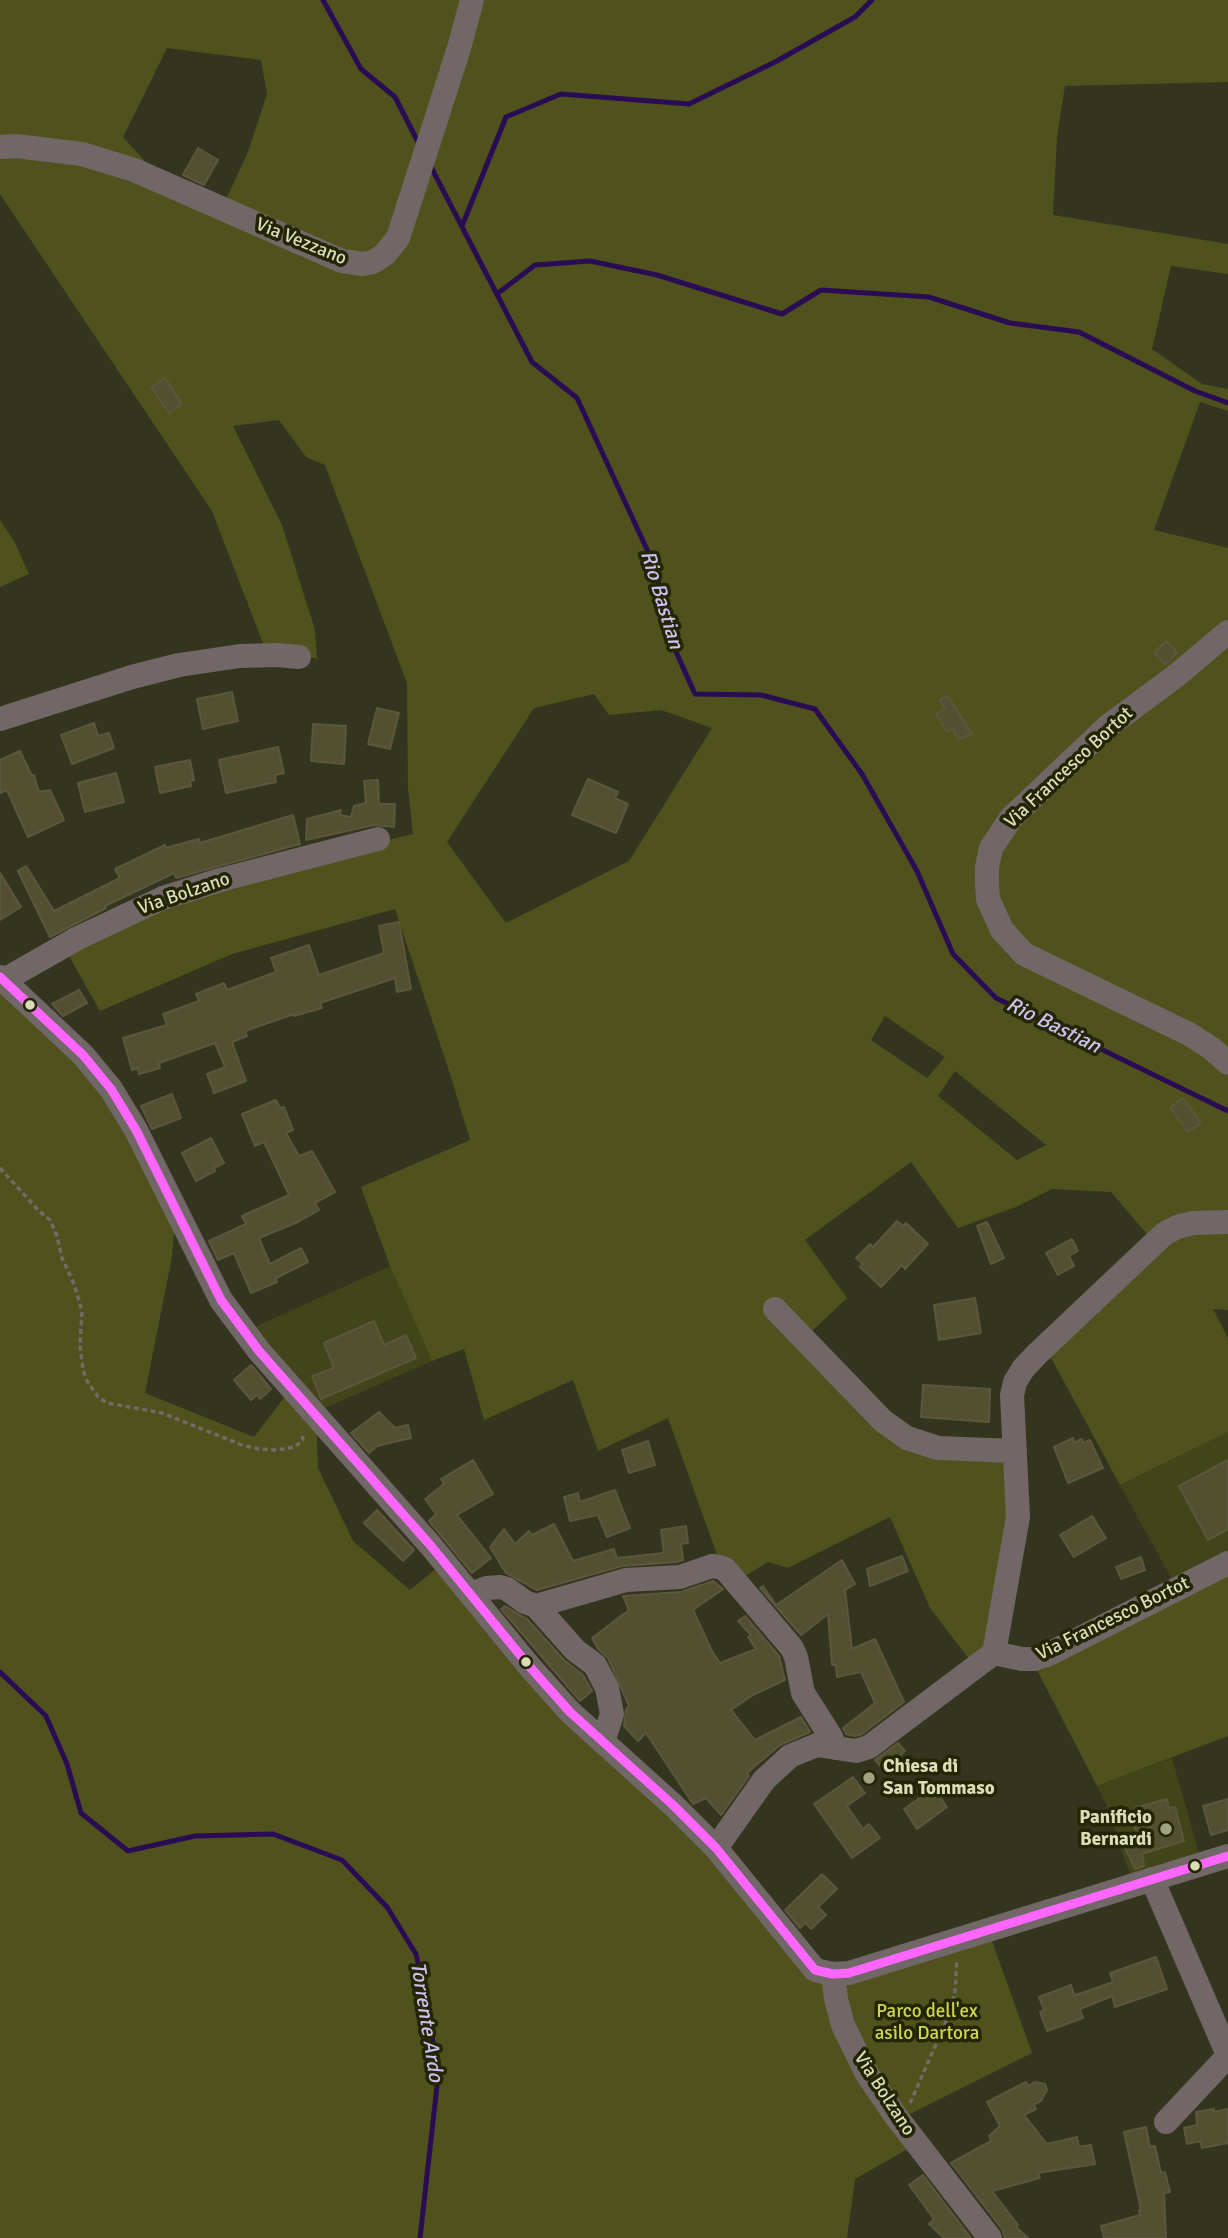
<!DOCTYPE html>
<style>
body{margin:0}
canvas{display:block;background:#34351f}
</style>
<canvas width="1228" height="2238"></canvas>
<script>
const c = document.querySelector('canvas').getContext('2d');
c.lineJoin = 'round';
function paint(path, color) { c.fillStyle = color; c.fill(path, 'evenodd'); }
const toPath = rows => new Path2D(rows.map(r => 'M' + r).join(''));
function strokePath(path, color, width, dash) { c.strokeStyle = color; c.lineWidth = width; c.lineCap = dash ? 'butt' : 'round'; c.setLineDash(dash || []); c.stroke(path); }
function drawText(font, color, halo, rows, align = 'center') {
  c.font = font + ' Signika,sans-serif'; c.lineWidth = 7; c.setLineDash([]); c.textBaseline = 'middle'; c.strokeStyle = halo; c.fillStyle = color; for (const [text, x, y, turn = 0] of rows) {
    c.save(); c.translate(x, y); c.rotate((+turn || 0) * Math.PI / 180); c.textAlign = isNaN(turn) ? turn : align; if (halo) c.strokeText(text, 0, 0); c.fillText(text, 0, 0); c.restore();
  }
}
paint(toPath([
 [390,1266,432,1361,316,1412,248,1330],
 [1228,1432,1228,1559,1175,1585,1120,1485],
 [1172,1758,1201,1860,1132,1881,1106,1804,1097,1786]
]), '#414519');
paint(toPath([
 [0,0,1228,0,1228,82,1065,86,1057,137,1053,215,1228,244,1228,274,1171,266,1152,349,1202,384,1228,389,1228,411,1200,402,1154,530,1228,548,1228,1310,1213,1309,1228,1338,1228,1432,1120,1485,1043,1343,1152,1240,1111,1192,1052,1189,1016,1207,958,1228,911,1162,805,1240,847,1298,797,1345,888,1436,1014,1446,1026,1508,979,1672,930,1608,890,1517,788,1568,768,1562,737,1581,720,1563,668,1418,598,1451,573,1380,484,1420,464,1349,432,1361,390,1266,361,1187,470,1140,451,1077,395,909,232,954,100,1011,65,949,255,873,413,834,408,788,407,683,325,465,306,457,279,420,233,426,282,525,315,630,317,659,300,654,266,651,212,511,0,194],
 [167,48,261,60,267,94,248,152,225,202,154,171,123,137],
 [594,694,609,715,661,710,712,728,629,861,506,923,447,842,534,708],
 [885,1016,945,1057,927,1078,871,1040],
 [955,1071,1046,1145,1017,1160,938,1096],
 [0,520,14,541,29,574,0,587],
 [0,986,107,1094,175,1221,172,1257,145,1393,254,1437,293,1386,316,1412,318,1468,353,1541,410,1590,442,1564,715,1857,818,1979,987,1927,1032,2053,894,2122,913,2146,855,2179,847,2238,0,2238],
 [1228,1559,1228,1736,1097,1786,1035,1666]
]), '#4f521c');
strokePath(toPath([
 [323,0,361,69,395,97,419,144],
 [430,165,532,362,577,398,656,569,668,634,695,694,761,695,815,709,862,774,917,871,953,954,996,998,1228,1111],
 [462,226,506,117,561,94,689,104,775,62,855,17,872,0],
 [497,294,535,265,590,261,657,275,782,314,821,290,929,297,1010,323,1079,332,1195,391,1228,403],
 [0,1672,46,1716,67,1764,81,1813,128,1851,195,1836,273,1834,342,1860,387,1907,416,1954,427,2002,438,2077,420,2238]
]), '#2a0c54', 5);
const building = toPath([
 [198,148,218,160,204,185,183,175,198,148],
 [165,378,182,404,169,413,151,387,165,378],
 [1166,641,1177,652,1165,664,1154,653,1166,641],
 [232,692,238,721,203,729,197,699,232,692],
 [948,696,972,734,958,739,953,728,947,732,936,714,945,709,940,700,948,696],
 [377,708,399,713,390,749,368,744,377,708],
 [94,723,98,736,109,733,114,748,72,764,61,735,94,723],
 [313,724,346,726,344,764,311,761,313,724],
 [278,747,284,773,275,775,276,782,226,793,219,760,278,747],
 [20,751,32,776,34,775,39,792,50,790,64,820,28,837,7,790,0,793,0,760,20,751],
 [190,760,194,780,190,781,191,786,160,793,155,767,190,760],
 [116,773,124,802,85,812,78,783,116,773],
 [588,779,618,792,615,798,628,804,616,833,572,815,588,779],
 [378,780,379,804,395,804,394,827,374,825,306,840,307,819,341,810,340,815,351,817,354,806,366,803,364,781,378,780],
 [293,815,300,844,176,878,174,873,105,906,106,908,50,937,18,871,26,866,54,911,120,878,115,869,165,845,165,848,199,839,200,843,293,815],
 [0,873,21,907,0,920,0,873],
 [399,922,411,989,397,992,395,978,320,1003,322,1008,294,1016,294,1014,245,1031,247,1036,232,1042,246,1081,214,1093,207,1074,225,1067,215,1043,159,1063,160,1068,139,1074,138,1068,132,1070,123,1038,167,1025,163,1014,199,1001,196,994,224,983,227,990,276,972,271,958,309,945,319,975,384,953,379,926,399,922],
 [79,990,87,1003,63,1016,52,1004,79,990],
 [172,1094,181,1118,152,1129,141,1106,172,1094],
 [1183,1098,1201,1123,1188,1132,1170,1108,1183,1098],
 [276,1100,280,1108,284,1107,293,1130,286,1133,299,1156,312,1151,335,1192,315,1203,319,1210,298,1222,259,1238,270,1264,301,1248,308,1262,276,1278,277,1282,251,1293,234,1253,218,1260,209,1241,246,1224,242,1216,289,1195,264,1142,255,1146,242,1114,276,1100],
 [211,1138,224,1163,214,1168,215,1171,196,1181,182,1153,211,1138],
 [897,1221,903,1226,906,1223,928,1244,905,1269,902,1265,881,1287,860,1267,863,1264,856,1258,870,1244,873,1247,897,1221],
 [987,1222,1004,1258,991,1264,977,1226,987,1222],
 [1072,1239,1078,1251,1069,1256,1074,1266,1058,1275,1046,1253,1072,1239],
 [975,1298,981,1333,939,1340,934,1305,975,1298],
 [374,1321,384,1345,406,1335,416,1358,321,1399,312,1376,334,1368,324,1343,374,1321],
 [251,1365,271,1389,260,1399,257,1395,251,1400,234,1380,251,1365],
 [923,1385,990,1389,989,1422,921,1417,923,1385],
 [379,1412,395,1428,408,1425,411,1438,377,1446,369,1453,351,1433,379,1412],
 [1073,1438,1074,1443,1082,1439,1083,1443,1090,1440,1103,1468,1068,1483,1054,1447,1073,1438],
 [648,1441,655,1465,629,1473,622,1450,648,1441],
 [473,1460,493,1494,457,1515,491,1558,472,1573,429,1521,436,1514,425,1499,444,1484,441,1479,473,1460],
 [1228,1460,1228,1529,1208,1540,1179,1486,1228,1460],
 [615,1490,630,1528,607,1537,598,1515,570,1521,564,1497,578,1493,580,1502,615,1490],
 [377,1510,414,1550,403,1561,364,1523,377,1510],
 [1092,1516,1106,1538,1074,1557,1060,1535,1092,1516],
 [554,1524,573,1561,614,1549,617,1558,664,1553,661,1530,686,1526,688,1543,681,1544,683,1560,677,1562,622,1566,537,1590,506,1573,490,1547,504,1529,515,1544,529,1531,532,1535,554,1524],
 [902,1556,908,1571,870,1586,867,1569,902,1556],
 [1141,1557,1145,1570,1121,1579,1116,1567,1141,1557],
 [842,1560,855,1584,845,1590,852,1649,875,1639,904,1702,862,1734,855,1736,846,1734,843,1728,875,1703,861,1672,837,1677,836,1665,832,1665,828,1614,801,1635,760,1588,763,1586,776,1605,842,1560],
 [713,1581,723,1589,693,1610,712,1651,720,1663,756,1649,748,1637,751,1635,738,1621,745,1616,779,1656,785,1680,753,1695,731,1710,755,1740,801,1717,810,1732,780,1745,747,1773,749,1776,721,1815,706,1798,693,1804,646,1733,638,1741,624,1726,626,1709,629,1706,608,1658,598,1649,592,1638,629,1610,623,1596,681,1592,713,1581],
 [505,1606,527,1619,564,1660,583,1675,592,1691,580,1701,501,1609,505,1606],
 [898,1743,905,1751,884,1770,875,1760,898,1743],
 [853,1777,865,1793,847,1806,863,1829,869,1824,880,1838,852,1858,814,1804,853,1777],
 [934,1788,947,1807,917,1829,904,1809,934,1788],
 [1167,1799,1169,1808,1175,1807,1184,1841,1142,1854,1144,1866,1135,1869,1122,1841,1137,1836,1133,1820,1137,1818,1135,1808,1167,1799],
 [1228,1799,1228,1830,1211,1835,1203,1806,1228,1799],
 [822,1874,837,1889,818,1907,826,1915,811,1929,805,1923,800,1928,785,1910,822,1874],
 [1156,1957,1167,1989,1115,2007,1112,1996,1080,2009,1083,2018,1047,2031,1040,2012,1044,2010,1039,1997,1071,1985,1074,1995,1085,1992,1113,1982,1110,1973,1156,1957],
 [1026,2082,1028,2086,1035,2082,1045,2084,1047,2090,1041,2101,1034,2105,1036,2109,1024,2115,1047,2144,1077,2137,1079,2147,1091,2145,1095,2164,1038,2173,1040,2178,992,2191,1018,2225,1016,2227,1028,2238,1005,2238,1002,2229,951,2163,991,2141,989,2136,1000,2126,987,2102,1026,2082],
 [1214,2109,1214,2112,1228,2109,1228,2143,1202,2148,1200,2141,1187,2144,1184,2128,1197,2125,1196,2112,1214,2109],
 [1146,2127,1150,2147,1155,2146,1161,2173,1165,2172,1170,2192,1164,2193,1166,2238,1104,2238,1101,2226,1140,2215,1139,2210,1141,2210,1124,2132,1146,2127],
 [923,2175,971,2238,944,2238,929,2224,934,2219,909,2185,923,2175]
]);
paint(building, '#535032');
strokePath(building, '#5b573c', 2);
strokePath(toPath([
 [0,1168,38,1210,50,1220,57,1236,62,1258,74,1284,82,1311,80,1345,83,1370,87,1381,98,1397,107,1403,162,1413,242,1445,259,1449,277,1450,295,1447,303,1440,302,1432],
 [910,2103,950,2013,955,1991,957,1959]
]), '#716b66', 3.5, [5, 3.5]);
strokePath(toPath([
 [0,147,16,146,82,154,134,170,342,261,363,264,373,262,384,255,398,238,459,48,472,0],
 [1228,632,1177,675,1107,727,1011,818,991,848,987,867,987,884,988,899,1002,930,1024,954,1189,1034,1211,1048,1228,1063],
 [0,719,132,677,179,665,240,656,277,655,299,657],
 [0,977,83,1055,111,1089,136,1130,221,1300,259,1351,431,1546,529,1666,570,1712,673,1805,716,1848,815,1970,833,1974,849,1973,1228,1856],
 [4,980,78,938,163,898,220,880,378,839],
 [775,1309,883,1421,907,1438,938,1448,1015,1451],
 [471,1594,487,1588,500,1587,507,1589,525,1602,536,1606,626,1580,680,1577,712,1566,719,1567,725,1569,792,1648,796,1657,803,1693,831,1737,835,1748],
 [536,1606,575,1650,595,1665,607,1688,612,1714,603,1742],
 [994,1653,1018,1517,1012,1395,1015,1382,1023,1369,1036,1355,1164,1234,1177,1227,1193,1223,1228,1222],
 [716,1848,764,1780,790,1756,817,1745,856,1751,869,1747,994,1653,1022,1659,1034,1659,1049,1654,1228,1563],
 [1152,1879,1228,2055],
 [833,1974,836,1999,843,2025,867,2074,895,2115,990,2238],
 [1166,2122,1228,2056]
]), '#716766', 24);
strokePath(toPath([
 [0,977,83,1055,111,1089,136,1130,221,1300,259,1351,431,1546,529,1666,570,1712,673,1805,716,1848,815,1970,833,1974,849,1973,1228,1856]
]), '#f6f', 9);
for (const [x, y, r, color] of [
 [30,1005,6,"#d9deb7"],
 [526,1662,6,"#d9deb7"],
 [869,1778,7,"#9fa382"],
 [1166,1829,7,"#9fa382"],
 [1195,1866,6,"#d9deb7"]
]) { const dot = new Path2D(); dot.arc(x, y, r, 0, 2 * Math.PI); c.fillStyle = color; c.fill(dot); strokePath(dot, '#232504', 2.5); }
drawText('19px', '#d9deb7', '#232504', [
 ["Via Vezzano",301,242,22],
 ["Via Francesco Bortot",1069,768,-43],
 ["Via Bolzano",184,894,-19],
 ["Via Francesco Bortot",1113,1619,-26],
 ["Via Bolzano",884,2094,57]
]);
drawText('bold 19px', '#d9deb7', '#232504', [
 ["Chiesa di",883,1767],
 ["San Tommaso",883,1789],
 ["Panificio",1152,1818,"right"],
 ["Bernardi",1152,1840,"right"]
], 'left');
drawText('19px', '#ced84e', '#232504', [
 ["Parco dell'ex",927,2012],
 ["asilo Dartora",927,2034]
]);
drawText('italic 21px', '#c9c1ef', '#232504', [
 ["Rio Bastian",661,600,73],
 ["Rio Bastian",1053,1026,26],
 ["Torrente Ardo",426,2022,81]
]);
</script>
